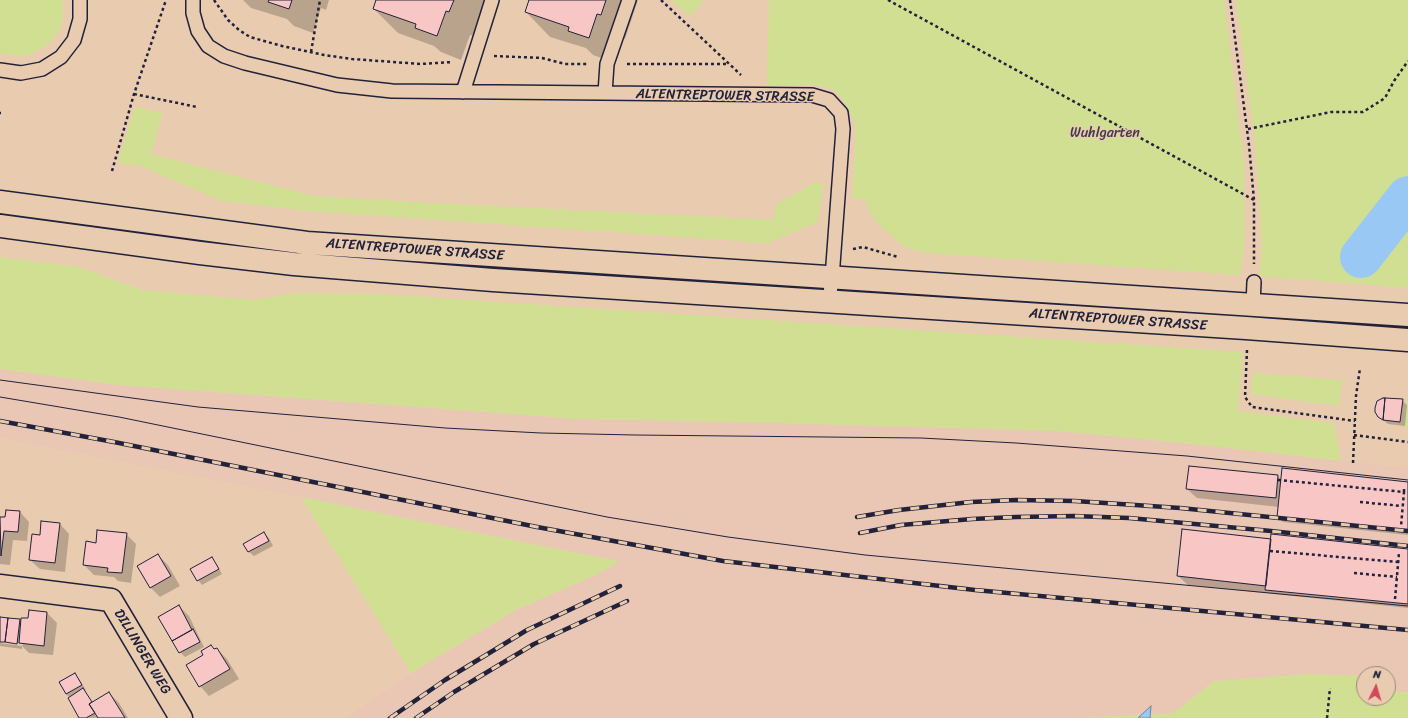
<!DOCTYPE html>
<style>
body{margin:0}
#map{position:relative;width:1408px;height:718px;overflow:hidden;background:#e9ccb0;font-family:Sriracha,sans-serif}
canvas{display:block}
.north{position:absolute;left:1356px;top:666px;width:40px;height:40px;box-sizing:border-box;background:#e9ccb0;border:1px solid #998881;border-radius:50%;rotate:5deg;font-size:11px;font-weight:700;line-height:16px;text-align:center;color:#22223b}
.north::after{content:'';display:block;margin:auto;width:14px;height:18px;background:#d1495b;clip-path:polygon(50% 0,100% 100%,50% 72%,0 100%)}
</style>
<div id="map">
<canvas width="1408" height="718"></canvas>
<div class="north">N</div>
</div>
<script>
const c = document.querySelector('canvas').getContext('2d');
c.lineJoin = 'round';
function paint(path, color) { c.fillStyle = color; c.fill(path, 'evenodd'); }
const toPath = rows => new Path2D(rows.map(r => 'M' + r).join(''));
function strokePath(path, color, width, dash) { c.strokeStyle = color; c.lineWidth = width; c.lineCap = dash ? 'butt' : 'round'; c.setLineDash(dash || []); c.stroke(path); }
function drawText(font, color, halo, rows, align = 'center') {
  c.font = font + ' Sriracha,sans-serif'; c.lineWidth = 3; c.setLineDash([]); c.textBaseline = 'middle'; c.strokeStyle = halo; c.fillStyle = color; for (const [text, x, y, turn = 0] of rows) {
    c.save(); c.translate(x, y); c.rotate((+turn || 0) * Math.PI / 180); c.textAlign = isNaN(turn) ? turn : align; if (halo) c.strokeText(text, 0, 0); c.fillText(text, 0, 0); c.restore();
  }
}
paint(toPath([
 [0,369,119,385,579,419,778,423,1057,431,1194,444,1408,468,1408,692,1388,691,1388,674,1364,674,1364,676,1214,681,1173,713,1083,718,346,718,411,673,514,611,602,572,618,561,301,497,0,438]
]), '#e9c7b4');
paint(toPath([
 [0,0,63,0,63,18,61,28,49,44,32,54,22,56,13,56,0,53],
 [671,0,704,0,690,16],
 [769,0,1224,0,1244,164,1244,247,1240,275,927,253,904,247,875,221,864,199,852,198,856,131,854,120,842,98,834,91,827,87,821,86,805,85,767,86],
 [1236,0,1408,0,1408,288,1259,276,1262,248,1255,140],
 [135,107,163,113,151,154,314,196,452,204,774,220,776,205,815,182,823,184,819,218,816,223,768,243,309,211,222,201,140,166,121,164,119,157],
 [47,215,492,262,491,271,273,253,46,223],
 [0,257,79,267,142,290,252,300,299,293,379,294,1243,352,1238,411,1334,423,1341,461,1194,444,1057,431,778,423,579,419,119,385,0,369],
 [912,290,985,295,985,299,990,299,990,296,1354,318,1353,327,911,299],
 [1374,318,1408,321,1408,329,1374,327],
 [1253,373,1342,380,1339,406,1251,394],
 [1408,393,1408,427,1404,426],
 [301,497,532,544,619,561,602,572,514,611,411,673],
 [1309,674,1364,676,1364,698,1388,698,1388,691,1408,692,1408,718,1083,718,1173,713,1214,681]
]), '#d1df93');
const water = toPath([
 [1151,706,1150,718,1138,718,1151,706]
]);
paint(water, '#99c8f4');
strokePath(water, '#6986aa', 1);
paint(toPath([
 [243,0,329,0,326,10,321,8,313,33,294,26,287,19,251,8],
 [377,0,486,0,474,36,470,35,461,60,441,52,434,46,398,33,374,9],
 [530,0,638,0,625,39,621,37,613,62,593,55,586,48,550,37,526,12],
 [1402,400,1407,405,1405,426,1388,424,1379,417],
 [1278,476,1282,481,1408,483,1408,535,1283,522,1278,517,1279,507,1197,498,1187,489],
 [20,512,29,522,27,541,13,540,10,565,0,564,0,518,6,518],
 [60,524,69,534,65,572,40,569,30,560,40,536],
 [264,533,269,538,273,546,254,556,249,552,245,544],
 [126,534,136,544,131,583,118,581,114,577,94,575,84,565,97,544],
 [1272,540,1408,550,1408,608,1188,585,1178,576],
 [158,555,168,565,180,586,160,597,151,588,138,566],
 [212,559,216,563,222,574,202,585,198,580],
 [179,606,189,616,204,647,185,657,180,652],
 [47,613,57,623,53,655,29,653,22,646,23,644,0,641,0,618,20,620,22,622],
 [0,643,22,646,22,649,0,646],
 [217,649,227,659,239,679,209,696,200,686,204,655],
 [74,675,79,679,86,690,84,691,93,703,109,693,119,703,128,718,81,718,70,698,66,694,60,683]
]), '#0003');
strokePath(toPath([
 [1361,257,1408,197]
]), '#99c8f4', 42);
const building = toPath([
 [269,0,292,0,289,9,268,2,269,0],
 [376,0,454,0,449,12,446,11,437,36,415,28,416,24,373,9,376,0],
 [529,0,606,0,601,15,597,14,589,38,568,31,569,27,525,12,529,0],
 [1383,398,1385,398,1383,420,1378,417,1375,412,1375,408,1377,401,1383,398],
 [1385,398,1403,399,1400,422,1383,420,1385,398],
 [1189,466,1278,475,1276,498,1186,489,1189,466],
 [1282,468,1408,482,1408,532,1277,517,1282,468],
 [6,510,20,511,18,532,4,531,1,556,0,517,5,517,6,510],
 [41,521,60,523,55,563,29,560,32,534,40,535,41,521],
 [1182,529,1271,539,1266,586,1177,576,1182,529],
 [97,530,127,533,122,573,107,572,108,568,83,565,86,541,96,543,97,530],
 [264,532,269,541,248,552,243,544,264,532],
 [1271,534,1408,549,1408,604,1265,590,1271,534],
 [158,554,171,576,150,588,137,566,158,554],
 [212,557,219,569,197,581,190,569,212,557],
 [179,605,192,630,172,641,158,617,179,605],
 [29,610,47,612,44,646,19,643,21,618,28,618,29,610],
 [0,617,8,618,5,642,0,642,0,617],
 [8,618,20,619,17,644,5,642,8,618],
 [193,629,200,642,179,653,172,641,193,629],
 [211,645,214,649,217,648,230,669,199,687,186,665,203,655,201,651,211,645],
 [75,673,82,685,66,694,59,682,75,673],
 [83,688,92,702,89,704,95,713,86,718,79,718,68,698,83,688],
 [109,692,125,718,98,718,89,704,109,692]
]);
paint(building, '#f7c6c5');
strokePath(building, '#22223b', 1);
const lane = toPath([
 [193,0,193,13,198,31,208,46,224,56,245,63,337,85,392,91,812,95,829,100,841,113,843,129,832,278,829,301],
 [0,70,21,73,42,69,61,57,74,40,80,19,80,0],
 [463,92,492,0],
 [605,93,607,64,629,0],
 [1253,305,1254,282]
]);
const street = toPath([
 [0,586,111,600,181,718]
]);
const secondary = toPath([
 [0,202,307,243,1408,315],
 [0,226,200,253,294,264,493,280,1246,328,1408,340]
]);
strokePath(lane, '#22223b', 16);
strokePath(street, '#22223b', 25);
strokePath(secondary, '#22223b', 25);
strokePath(toPath([
 [214,0,228,20,239,30,250,37,282,46,324,55,352,59,421,64,452,62],
 [661,0,741,75],
 [888,0,1254,200],
 [1230,0,1249,145,1254,200,1254,264],
 [311,52,320,0],
 [494,56,542,58,565,64,588,64],
 [627,64,729,64],
 [134,94,197,107],
 [0,113,1,113],
 [1248,129,1331,112,1363,112,1385,98,1394,81,1408,61],
 [112,171,134,94,166,0],
 [853,249,863,247,898,257],
 [1247,350,1245,397,1252,407,1355,421],
 [1354,435,1408,442],
 [1353,463,1356,396,1360,368],
 [1278,480,1404,492,1401,526],
 [1404,492,1404,487],
 [1360,502,1402,506],
 [1270,551,1398,562],
 [1354,573,1397,577],
 [1395,599,1399,553],
 [1327,718,1330,688]
]), '#22223b', 2.5, [3, 3]);
strokePath(lane, '#e9ccb0', 13);
strokePath(street, '#e9ccb0', 22);
strokePath(secondary, '#e9ccb0', 22);
strokePath(toPath([
 [0,380,198,407,445,428,541,433,635,435,921,438,1016,443,1187,456,1408,480],
 [0,397,119,417,607,517,728,537,865,555,1408,606]
]), '#22223b', 1);
const rail = toPath([
 [0,421,114,442,537,527,723,561,975,590,1408,630],
 [857,517,899,510,971,502,1016,500,1075,501,1180,508,1408,531],
 [860,533,901,525,972,519,1016,517,1074,516,1129,518,1271,531,1408,546],
 [390,718,445,680,527,630,620,586],
 [416,718,454,692,534,644,627,601]
]);
strokePath(rail, '#22223b', 4.5);
strokePath(rail, '#e9ccb0', 3, [9]);
drawText('14px', '#22223b', '#e9ccb0', [
 ["ALTENTREPTOWER STRASSE",725,96,1],
 ["ALTENTREPTOWER STRASSE",415,250,4],
 ["ALTENTREPTOWER STRASSE",1118,320,4],
 ["DILLINGER WEG",142,652,59]
]);
drawText('14px', '#3c3e48', '#e9ccb0', [
 ["Wuhlgarten",1105,133]
]);
</script>
